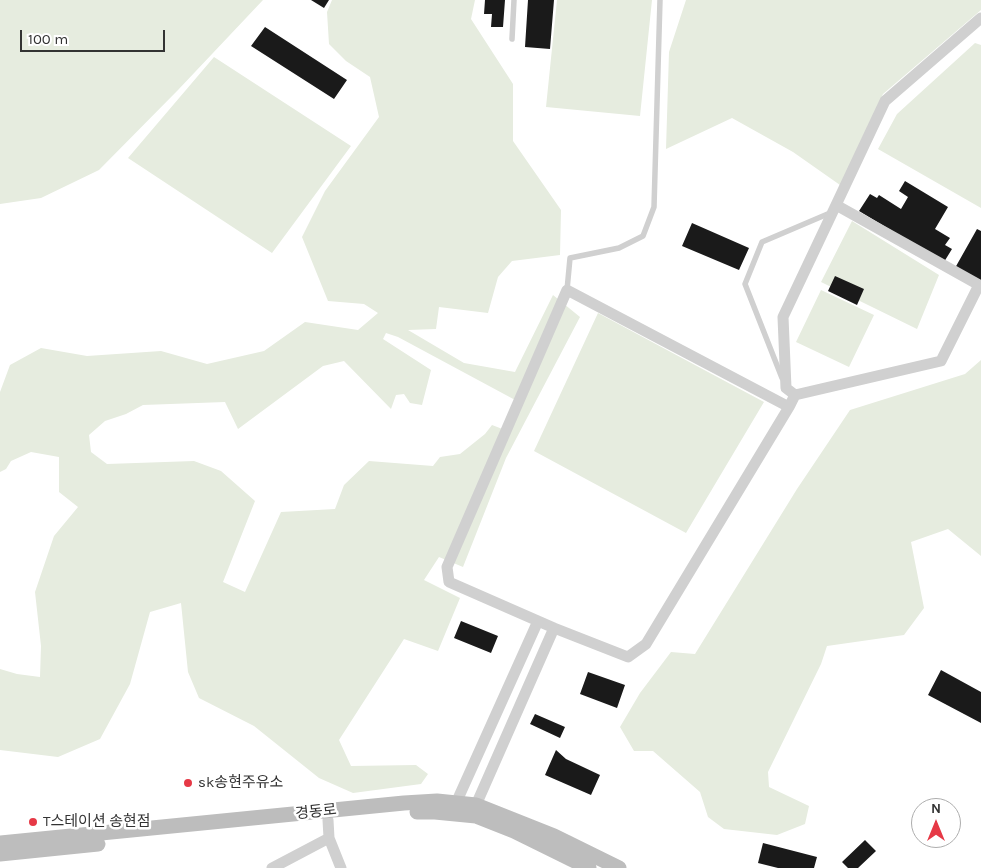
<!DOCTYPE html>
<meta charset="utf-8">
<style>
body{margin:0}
#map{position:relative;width:981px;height:868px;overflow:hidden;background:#fff;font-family:Karla,sans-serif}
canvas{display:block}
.north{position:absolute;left:911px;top:798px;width:50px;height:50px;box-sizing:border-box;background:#fff;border:1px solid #adadad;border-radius:50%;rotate:0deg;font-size:14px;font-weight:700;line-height:20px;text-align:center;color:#333}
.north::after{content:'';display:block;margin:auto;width:18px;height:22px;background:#e63946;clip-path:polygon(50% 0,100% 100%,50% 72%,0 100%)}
.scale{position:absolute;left:20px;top:30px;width:145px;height:22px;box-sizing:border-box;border:2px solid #333;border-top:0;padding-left:6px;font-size:15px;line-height:18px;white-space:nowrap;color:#333;-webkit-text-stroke:4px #fff;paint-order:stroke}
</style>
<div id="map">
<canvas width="981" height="868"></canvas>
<div class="north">N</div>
<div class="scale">100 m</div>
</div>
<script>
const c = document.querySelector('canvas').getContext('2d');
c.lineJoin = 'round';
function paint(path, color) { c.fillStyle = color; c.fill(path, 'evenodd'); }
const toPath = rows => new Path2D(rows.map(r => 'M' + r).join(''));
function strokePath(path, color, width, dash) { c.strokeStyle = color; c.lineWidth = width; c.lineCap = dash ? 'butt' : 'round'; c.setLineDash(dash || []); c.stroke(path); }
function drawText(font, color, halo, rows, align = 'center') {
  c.font = font + ' Karla,"Noto Sans KR",sans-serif'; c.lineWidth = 5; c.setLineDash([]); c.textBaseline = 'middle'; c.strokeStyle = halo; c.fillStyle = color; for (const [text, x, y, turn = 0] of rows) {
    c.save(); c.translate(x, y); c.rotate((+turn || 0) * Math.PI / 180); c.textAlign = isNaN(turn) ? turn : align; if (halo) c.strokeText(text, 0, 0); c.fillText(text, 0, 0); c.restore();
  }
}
paint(toPath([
 [0,0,263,0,178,90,99,170,41,198,0,204],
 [332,0,475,0,471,19,513,84,513,141,561,210,560,255,512,261,498,277,488,313,439,307,436,329,408,330,464,363,515,372,553,295,580,317,506,458,463,567,439,557,424,580,460,598,438,651,404,639,339,740,351,766,416,765,428,774,421,784,353,793,319,778,254,726,199,698,188,672,181,603,150,612,130,684,100,739,58,757,0,750,0,669,17,674,40,677,41,646,35,592,54,536,78,507,59,492,59,457,31,452,11,461,6,469,0,472,0,392,10,365,41,348,87,356,161,351,207,364,264,351,305,322,358,330,378,313,364,304,328,301,302,237,325,191,379,117,370,77,346,61,329,44,327,12],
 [386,333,398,337,517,401,505,430,492,425,485,434,460,454,440,457,433,466,369,461,344,485,335,509,281,512,245,592,223,582,255,501,221,471,194,461,107,464,91,452,89,435,105,421,126,414,143,405,225,402,238,429,323,366,344,361,391,409,396,395,404,394,410,403,422,405,431,370,383,339],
 [557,0,652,0,640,116,546,107],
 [686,0,981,0,981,10,883,94,840,185,793,152,732,118,666,149,669,52],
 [975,43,981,45,981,208,878,149,897,114],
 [214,57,351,146,272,253,128,158],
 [852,221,939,275,917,329,821,282],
 [821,290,874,315,849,367,796,342],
 [598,313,764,402,686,533,534,451],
 [981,360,981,556,948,529,911,542,924,608,904,635,827,646,821,664,768,772,769,787,809,806,805,824,777,835,724,829,708,817,700,792,653,751,634,751,620,727,640,693,671,652,695,654,797,489,850,410,965,374]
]), '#e6ecdf');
paint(toPath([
 [311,0,329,0,324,8],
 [485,0,505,0,503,27,491,27,492,14,484,14],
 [528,0,554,0,550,49,525,47],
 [265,27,347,80,334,99,251,46],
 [905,181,948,207,935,229,950,238,945,245,952,249,944,262,859,211,870,194,877,198,879,195,901,209,908,197,899,191],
 [692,223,749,248,739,270,682,246],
 [977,229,981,231,981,282,955,268],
 [835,276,864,289,857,305,828,291],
 [461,621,498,636,491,653,454,638],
 [941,670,981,692,981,723,928,695],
 [588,672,625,685,617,708,580,694],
 [535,714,565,727,560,738,530,724],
 [556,750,566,759,600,775,591,795,545,775],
 [865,840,876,851,858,868,848,868,842,862],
 [763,843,817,857,814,868,778,868,758,863]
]), '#1a1a1a');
strokePath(toPath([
 [512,39,514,0],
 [567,290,570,258,619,248,643,236,654,207,660,0],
 [782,378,745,284,762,242,830,213]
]), '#d0d0d0', 5.5);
strokePath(toPath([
 [836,205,885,101,981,18],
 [789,407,795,395,941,361,979,285,836,205,783,317,786,388,795,395],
 [538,621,449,582,447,567,567,290,789,407,646,644,628,657,554,628],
 [456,803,538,621,554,628,476,805],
 [329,838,341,868],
 [272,868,329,838,328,820]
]), '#d0d0d0', 11);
strokePath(toPath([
 [417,812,435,812,476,816,514,831,589,868],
 [0,843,404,803,437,801,476,805,554,836,619,868],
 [0,854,98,844]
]), '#bdbdbd', 15);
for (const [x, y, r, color] of [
 [188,783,5,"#e63946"],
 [33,822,5,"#e63946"]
]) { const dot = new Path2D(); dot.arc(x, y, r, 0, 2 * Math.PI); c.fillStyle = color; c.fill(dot); strokePath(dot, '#fff', 2); }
drawText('15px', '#333', '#fff', [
 ["sk송현주유소",198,783],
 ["T스테이션 송현점",43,822]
], 'left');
drawText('15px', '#333', '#fff', [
 ["경동로",316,812,-6]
]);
</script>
